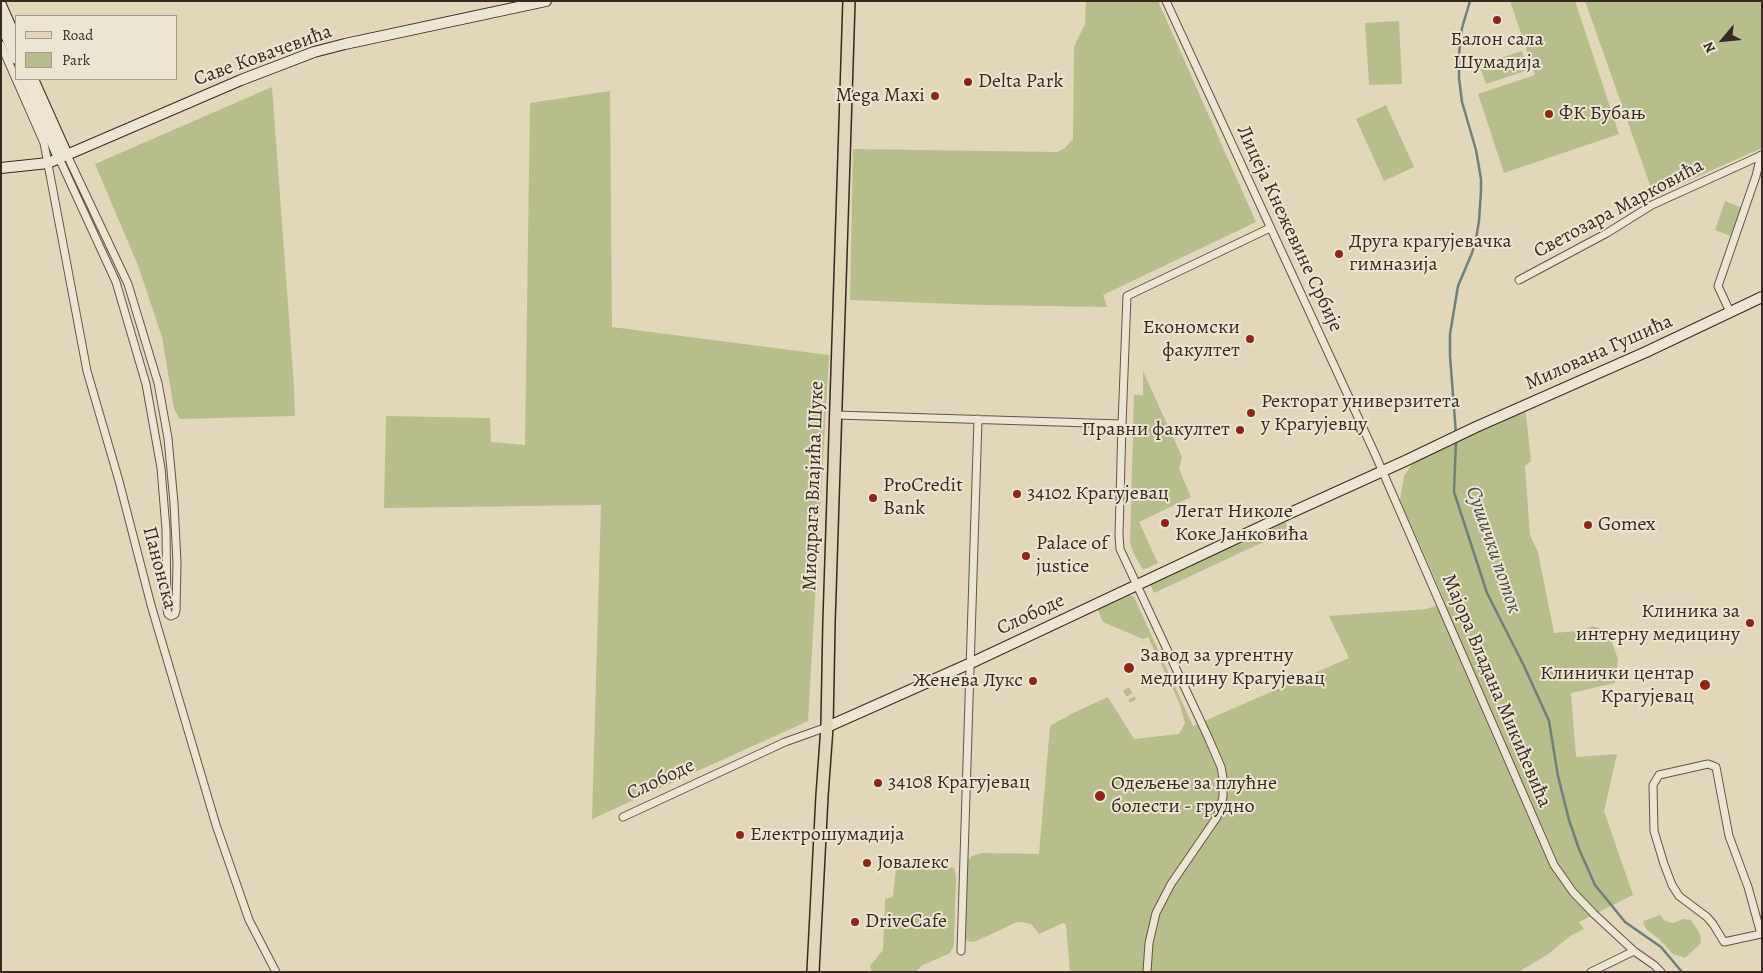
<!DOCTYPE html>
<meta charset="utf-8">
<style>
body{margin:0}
#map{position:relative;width:1763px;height:973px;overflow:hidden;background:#e2d7ba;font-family:Alegreya,serif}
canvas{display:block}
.frame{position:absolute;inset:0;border:2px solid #392921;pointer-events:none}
.legend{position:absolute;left:15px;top:15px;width:162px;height:65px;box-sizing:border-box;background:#ece5d2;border:1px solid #a49a8b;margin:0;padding:6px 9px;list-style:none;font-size:15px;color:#392921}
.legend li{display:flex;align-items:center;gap:10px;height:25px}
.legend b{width:25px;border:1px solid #a49a8b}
.north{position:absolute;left:1698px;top:15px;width:50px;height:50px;-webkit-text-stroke:4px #ece5d2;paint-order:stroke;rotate:242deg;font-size:14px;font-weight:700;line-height:20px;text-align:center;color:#392921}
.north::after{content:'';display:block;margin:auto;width:18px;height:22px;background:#392921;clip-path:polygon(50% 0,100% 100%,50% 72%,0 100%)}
</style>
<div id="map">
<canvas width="1763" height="973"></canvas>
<div class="frame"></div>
<ul class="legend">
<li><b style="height:6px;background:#e2d7ba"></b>Road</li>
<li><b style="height:14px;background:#b8bd8c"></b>Park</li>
</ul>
<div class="north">N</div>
</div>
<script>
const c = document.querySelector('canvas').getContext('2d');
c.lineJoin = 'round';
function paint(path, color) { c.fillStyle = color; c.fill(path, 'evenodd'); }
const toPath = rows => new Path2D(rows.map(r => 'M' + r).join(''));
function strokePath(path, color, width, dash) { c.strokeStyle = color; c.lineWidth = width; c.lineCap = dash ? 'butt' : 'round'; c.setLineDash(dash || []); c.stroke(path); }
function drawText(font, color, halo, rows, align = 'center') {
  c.font = font + ' Alegreya,serif'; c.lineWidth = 4; c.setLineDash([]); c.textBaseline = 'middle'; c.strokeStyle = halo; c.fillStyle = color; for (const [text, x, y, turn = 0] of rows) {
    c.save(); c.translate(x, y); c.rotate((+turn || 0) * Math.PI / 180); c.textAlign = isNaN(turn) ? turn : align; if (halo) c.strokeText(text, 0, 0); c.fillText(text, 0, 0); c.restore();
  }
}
paint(toPath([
 [1086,1,1158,1,1256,222,1103,295,1107,307,983,305,850,300,853,149,1057,152,1065,148,1073,139,1074,47,1085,24],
 [1510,1,1575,1,1619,134,1504,173,1478,94,1535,75],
 [1585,1,1762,1,1762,148,1654,196],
 [1399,21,1402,84,1369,85,1365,23],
 [1522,51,1528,70,1486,84,1479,65],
 [272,87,294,386,295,416,180,419,174,409,162,337,139,268,95,164],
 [610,91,612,327,829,355,808,721,592,819,601,505,384,508,386,416,490,418,491,442,525,445,530,103],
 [1386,105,1414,167,1384,181,1356,119],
 [1725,201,1743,208,1733,237,1715,230],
 [1143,371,1182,457,1179,469,1191,497,1139,522,1158,563,1143,570,1133,552,1130,542,1134,395,1143,395],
 [1525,405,1531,461,1525,466,1530,535,1538,552,1554,633,1578,631,1593,626,1608,632,1618,659,1615,683,1571,693,1576,757,1617,754,1604,811,1633,895,1579,922,1584,929,1570,936,1547,955,1518,972,1070,972,1066,925,1063,923,1039,934,1031,924,1021,922,1017,922,974,942,967,941,965,935,967,861,972,856,982,853,1039,854,1050,726,1071,714,1108,697,1134,739,1179,734,1185,723,1179,702,1148,637,1143,639,1103,622,1097,608,1126,594,1134,597,1193,726,1349,658,1329,616,1427,609,1445,602,1400,500,1404,476,1415,460],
 [1285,515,1287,531,1154,593,1148,580],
 [951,867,954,868,956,876,954,945,950,953,921,966,916,972,872,972,870,966,883,950,885,899,893,897,896,868],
 [1660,915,1665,921,1673,923,1683,919,1691,920,1697,929,1700,934,1701,943,1685,958,1673,954,1659,939,1646,929,1643,921]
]), '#b8bd8c');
strokePath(toPath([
 [1456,434,1450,356,1450,334,1458,286,1472,253,1476,239,1479,221,1481,191,1481,179,1476,150,1462,102,1459,78,1459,54,1462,28,1470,1],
 [1456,440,1454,492,1487,593,1524,666,1549,721,1558,776,1569,820,1579,849,1595,885,1625,922,1661,947,1682,972]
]), '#717f7a', 2.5);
strokePath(toPath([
 [1126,689,1133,701]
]), '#c0b49b', 7, [7, 3.5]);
const street = toPath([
 [1166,1,1375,454,1554,865,1573,892,1594,914,1634,951,1654,965,1661,972],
 [1,45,44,143,87,371,119,481,151,605,216,825,249,920,276,972],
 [59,158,116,282,146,384,161,468,166,529,167,609,168,614,171,616,175,614,176,610,177,563,174,503,168,438,158,383,128,284,67,155],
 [1519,280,1607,233,1652,205,1762,155],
 [1730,312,1718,286,1756,176,1761,155],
 [836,415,1122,424,1119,535,1120,549,1208,737,1221,767,1223,778,1223,797,1217,817,1171,884,1156,913,1149,943,1147,972],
 [1122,424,1127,296,1270,228],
 [623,817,785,742,827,727],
 [1761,934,1748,887,1729,836,1716,767,1708,764,1659,775,1653,785,1654,831,1664,864,1672,885,1679,896,1707,917,1713,924,1724,942,1761,934,1762,934],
 [961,951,978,419],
 [1591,972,1634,951]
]);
const secondary = toPath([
 [1,5,16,39],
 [1,23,16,59],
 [25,79,59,158],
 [33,79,67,155],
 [1,168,48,163,241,80,314,52,345,44,546,1],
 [827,727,971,663,1288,514,1405,461,1476,427,1646,352,1762,297]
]);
const primary = toPath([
 [813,972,822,796,827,727,829,622,849,1]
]);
strokePath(street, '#635447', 9);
strokePath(secondary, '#392921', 12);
strokePath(primary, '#392921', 14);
strokePath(street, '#ece5d2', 7);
strokePath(secondary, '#ece5d2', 10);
strokePath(primary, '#e2d7ba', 11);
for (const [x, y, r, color] of [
 [1497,20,5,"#8f2418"],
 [968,82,5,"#8f2418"],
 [935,96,5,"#8f2418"],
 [1549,114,5,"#8f2418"],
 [1339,254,5,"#8f2418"],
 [1250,339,5,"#8f2418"],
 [1251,413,5,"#8f2418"],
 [1240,430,5,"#8f2418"],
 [1017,494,5,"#8f2418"],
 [873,498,5,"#8f2418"],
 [1165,523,5,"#8f2418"],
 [1588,525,5,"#8f2418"],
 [1026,556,5,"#8f2418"],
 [1750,623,5,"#8f2418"],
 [1129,668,6,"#8f2418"],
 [1033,681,5,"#8f2418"],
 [1705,685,6,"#8f2418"],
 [878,783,5,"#8f2418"],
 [1100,796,6,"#8f2418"],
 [740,835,5,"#8f2418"],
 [867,863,5,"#8f2418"],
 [855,922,5,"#8f2418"]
]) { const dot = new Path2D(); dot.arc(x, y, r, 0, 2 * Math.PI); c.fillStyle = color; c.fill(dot); strokePath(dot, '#ece5d2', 2); }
drawText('20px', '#392921', '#ece5d2', [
 ["Балон сала",1497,40,"center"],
 ["Шумадија",1497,63,"center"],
 ["Delta Park",978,82],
 ["Mega Maxi",925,96,"right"],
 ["ФК Бубањ",1559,114],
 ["Друга крагујевачка",1349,242],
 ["гимназија",1349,265],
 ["Економски",1240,328,"right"],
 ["факултет",1240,351,"right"],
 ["Ректорат универзитета",1261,402],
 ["у Крагујевцу",1261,425],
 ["Правни факултет",1230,430,"right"],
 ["ProCredit",883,486],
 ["Bank",883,509],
 ["34102 Крагујевац",1027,494],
 ["Легат Николе",1175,512],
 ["Коке Јанковића",1175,535],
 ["Gomex",1598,525],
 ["Palace of",1036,544],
 ["justice",1036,567],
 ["Клиника за",1740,612,"right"],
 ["интерну медицину",1740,635,"right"],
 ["Завод за ургентну",1140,656],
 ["медицину Крагујевац",1140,679],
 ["Клинички центар",1694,674,"right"],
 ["Крагујевац",1694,697,"right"],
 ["Женева Лукс",1023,681,"right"],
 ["34108 Крагујевац",888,783],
 ["Одељење за плућне",1111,784],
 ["болести - грудно",1111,807],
 ["Електрошумадија",750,835],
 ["Јовалекс",877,863],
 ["DriveCafe",865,922]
], 'left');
drawText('20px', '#392921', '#ece5d2', [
 ["Саве Ковачевића",263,56,-20],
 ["Светозара Марковића",1619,209,-28],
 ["Лицеја Кнежевине Србије",1289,229,65],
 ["Милована Гушића",1599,353,-24],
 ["Миодрага Влајића Шуке",814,486,-88],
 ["Панонска",159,568,75],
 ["Слободе",1031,615,-25],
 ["Мајора Владана Микићевића",1496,691,67],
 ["Слободе",661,780,-25]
]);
drawText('italic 21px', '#504d46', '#ece5d2', [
 ["Сушички поток",1493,550,71]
]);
</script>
